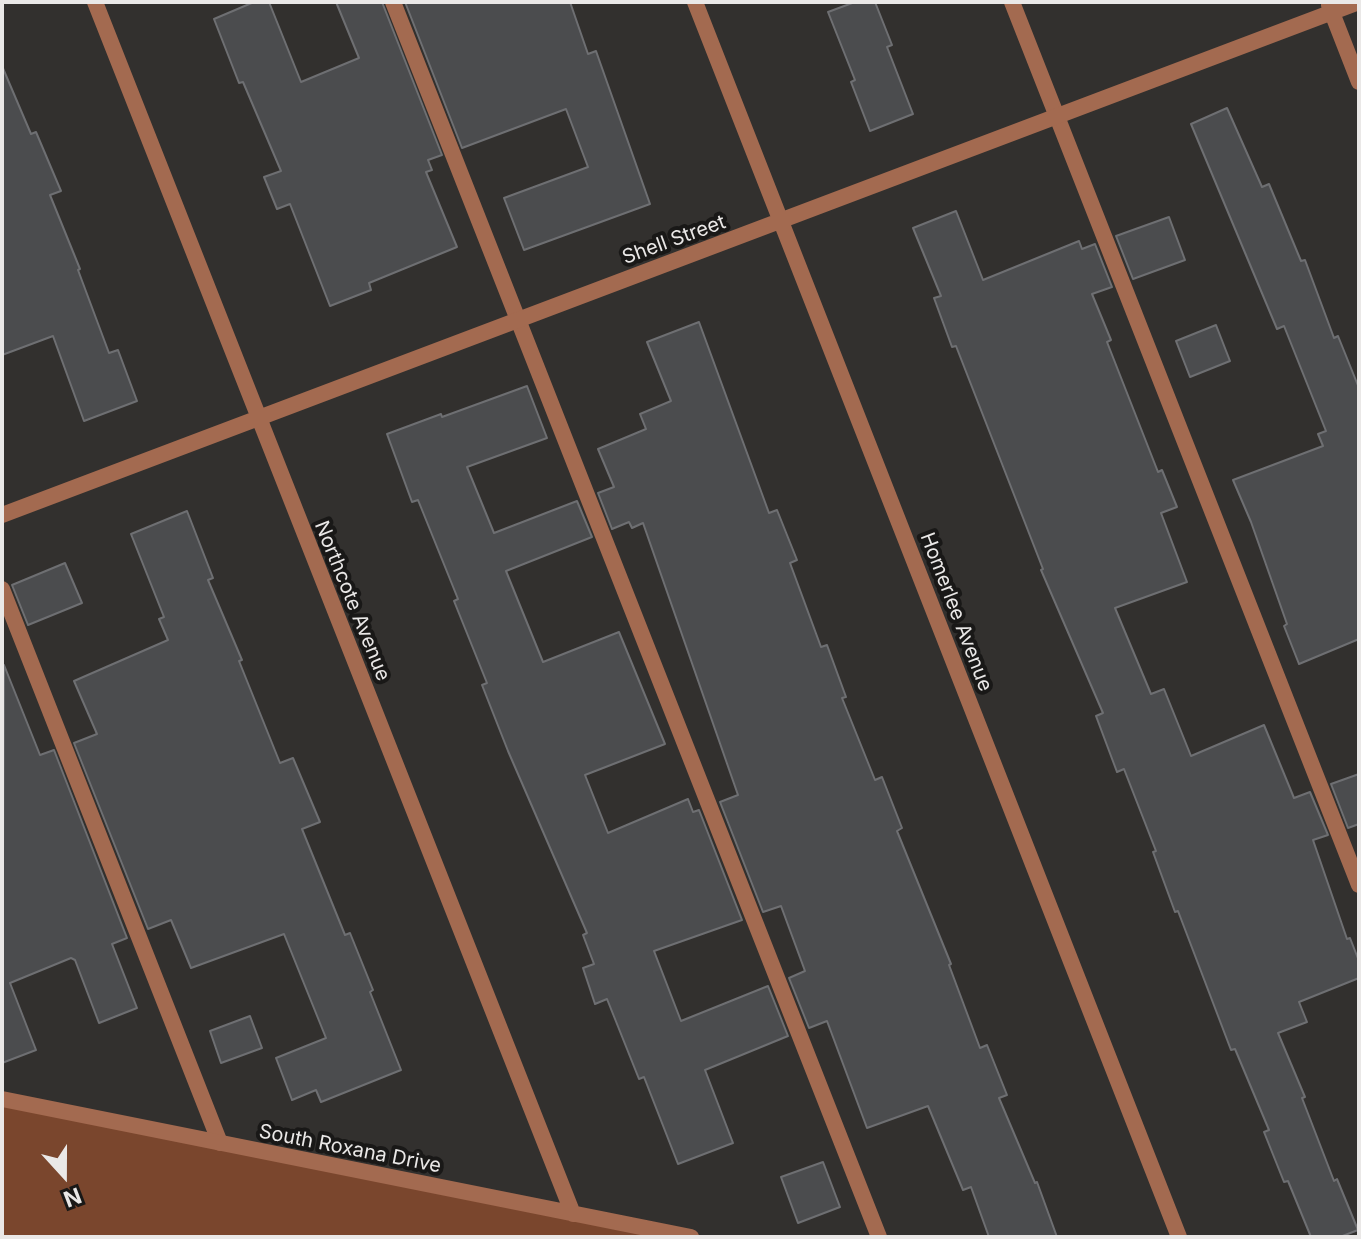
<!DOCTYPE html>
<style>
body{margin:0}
#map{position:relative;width:1361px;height:1239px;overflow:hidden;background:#32302e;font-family:Inter,sans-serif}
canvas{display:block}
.frame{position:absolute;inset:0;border:4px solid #eae8e7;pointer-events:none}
.north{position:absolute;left:24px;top:1135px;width:80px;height:80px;-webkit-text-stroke:6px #191817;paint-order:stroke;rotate:159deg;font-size:22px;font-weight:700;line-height:32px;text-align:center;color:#eae8e7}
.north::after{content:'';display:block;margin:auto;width:28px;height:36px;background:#eae8e7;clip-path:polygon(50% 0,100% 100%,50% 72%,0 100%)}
</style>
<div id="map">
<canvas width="1361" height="1239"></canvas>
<div class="frame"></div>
<div class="north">N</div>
</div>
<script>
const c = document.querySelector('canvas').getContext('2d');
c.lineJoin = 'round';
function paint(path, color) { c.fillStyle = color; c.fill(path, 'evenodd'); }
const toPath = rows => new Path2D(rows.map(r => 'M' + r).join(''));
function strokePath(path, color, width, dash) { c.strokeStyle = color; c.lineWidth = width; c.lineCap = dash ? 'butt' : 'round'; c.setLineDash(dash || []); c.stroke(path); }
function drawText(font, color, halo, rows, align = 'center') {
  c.font = font + ' Inter,sans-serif'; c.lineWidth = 8; c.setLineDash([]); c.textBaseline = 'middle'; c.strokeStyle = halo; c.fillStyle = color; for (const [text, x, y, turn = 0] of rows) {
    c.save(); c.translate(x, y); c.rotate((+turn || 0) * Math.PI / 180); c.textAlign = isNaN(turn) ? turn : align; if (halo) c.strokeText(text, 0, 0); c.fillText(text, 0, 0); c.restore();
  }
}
paint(toPath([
 [2,1099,691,1237,2,1237]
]), '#7a462d');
const building = toPath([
 [254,2,269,2,301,82,359,58,336,2,382,2,442,155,428,160,432,170,426,172,457,247,369,283,371,290,330,306,290,204,277,209,264,177,281,171,243,82,239,83,214,19,254,2],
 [405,2,570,2,588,54,596,51,650,204,524,250,504,198,588,167,566,109,462,148,405,2],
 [855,2,875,2,892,45,887,47,913,114,870,131,851,82,855,80,828,12,855,2],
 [2,66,31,134,36,132,61,191,50,195,80,269,78,270,109,353,118,350,137,401,84,421,53,336,2,355,2,66],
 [1227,108,1262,187,1269,184,1301,261,1305,260,1334,338,1338,336,1359,388,1359,639,1299,664,1284,626,1287,624,1251,522,1233,480,1323,446,1318,434,1326,431,1284,326,1277,329,1191,124,1227,108],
 [956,211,983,280,1079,241,1082,249,1095,244,1112,287,1092,294,1111,340,1107,342,1158,472,1162,470,1177,507,1161,513,1187,582,1115,608,1151,694,1164,689,1191,756,1264,725,1294,798,1310,792,1328,835,1313,840,1347,939,1350,938,1359,961,1359,978,1299,1002,1307,1022,1278,1033,1305,1097,1302,1098,1334,1181,1337,1179,1358,1230,1340,1237,1311,1237,1288,1181,1284,1182,1264,1132,1269,1130,1235,1049,1231,1050,1178,911,1175,912,1153,852,1156,851,1124,769,1117,772,1096,716,1103,713,1041,570,1043,569,956,346,952,347,934,298,941,296,913,228,956,211],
 [1169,217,1185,260,1133,279,1116,236,1169,217],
 [699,322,769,513,777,510,797,560,790,563,821,647,827,645,846,697,842,698,875,780,882,777,902,828,897,831,951,964,949,965,980,1048,987,1045,1007,1095,999,1098,1035,1183,1037,1182,1057,1237,989,1237,971,1187,963,1190,928,1106,867,1128,827,1021,809,1028,789,978,805,971,781,906,763,912,720,802,738,795,643,523,632,528,629,522,612,529,598,493,614,487,598,449,646,429,640,414,671,401,647,342,699,322],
 [1216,325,1230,361,1190,377,1176,341,1216,325],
 [527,386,547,438,467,467,494,533,577,501,592,537,506,571,543,662,619,632,665,744,585,775,608,833,688,799,693,812,699,810,742,920,654,951,681,1021,768,986,788,1036,705,1070,733,1143,678,1164,644,1077,639,1079,607,999,595,1004,583,968,594,964,583,935,587,933,508,751,482,685,487,683,454,601,458,599,418,500,412,502,387,434,441,414,442,417,527,386],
 [187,511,213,578,208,580,242,660,239,661,280,763,293,758,320,822,302,829,345,935,350,933,373,990,370,992,401,1070,321,1102,316,1090,292,1100,276,1058,326,1038,284,934,191,968,171,920,148,929,74,743,97,734,74,681,168,640,159,619,164,617,131,534,187,511],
 [65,563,82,603,28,625,12,585,65,563],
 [4,665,40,755,54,750,127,938,112,944,137,1008,99,1023,75,960,71,958,10,983,36,1050,2,1063,4,665],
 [1359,774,1359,824,1348,828,1331,784,1359,774],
 [250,1016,262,1048,221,1063,210,1031,250,1016],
 [823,1162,840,1207,798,1223,781,1177,823,1162]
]);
paint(building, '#4b4c4e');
strokePath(building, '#6e6f72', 2);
strokePath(toPath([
 [393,2,879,1237],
 [1012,2,1359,885],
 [2,589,220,1143]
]), '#a36a50', 16);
strokePath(toPath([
 [95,2,573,1214],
 [695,2,1179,1237],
 [1329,5,1359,82],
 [2,515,1359,2],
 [2,1099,691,1237]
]), '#a36a50', 16);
drawText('20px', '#eae8e7', '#191817', [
 ["Shell Street",674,240,-20],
 ["Northcote Avenue",352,601,68],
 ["Homerlee Avenue",956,612,69],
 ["South Roxana Drive",350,1149,11]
]);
</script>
